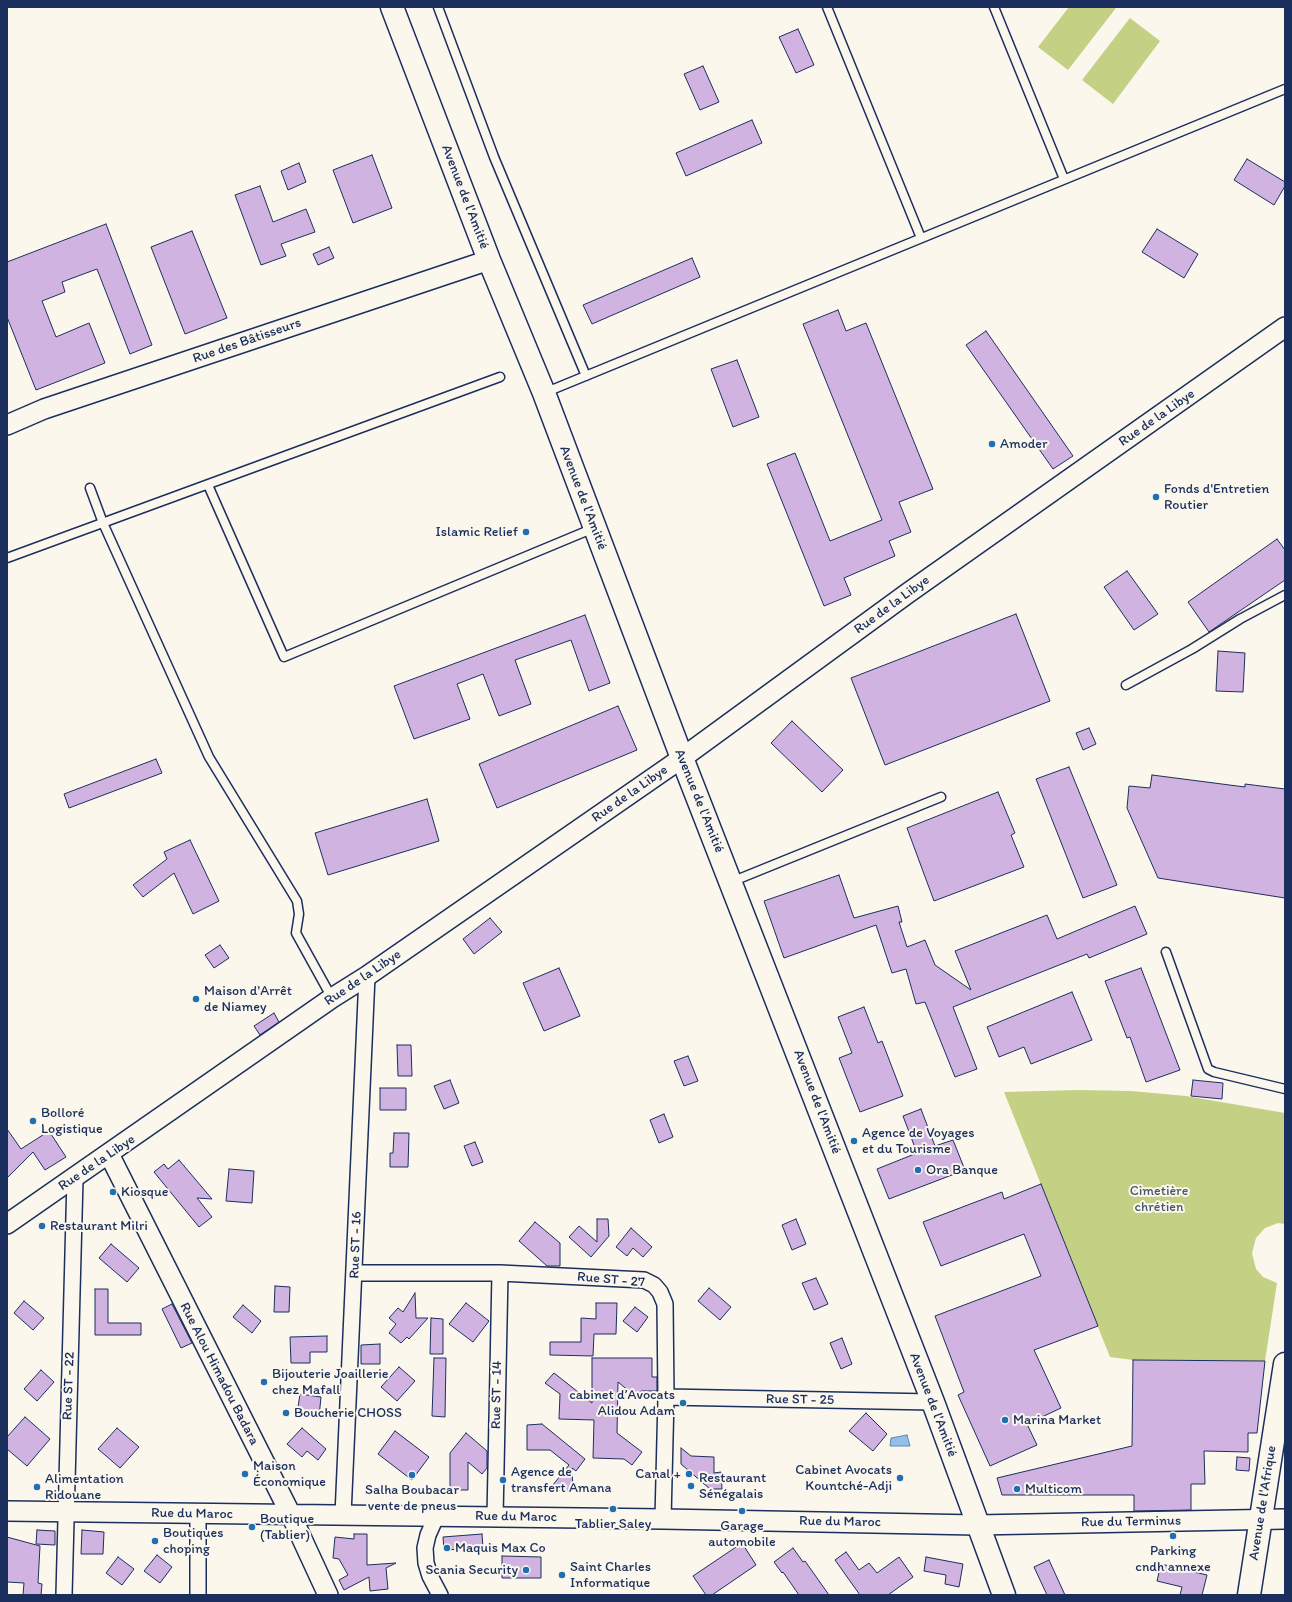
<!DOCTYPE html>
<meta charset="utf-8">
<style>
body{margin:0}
#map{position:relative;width:1292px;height:1602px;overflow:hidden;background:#fbf7ec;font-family:Itim,sans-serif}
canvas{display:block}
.frame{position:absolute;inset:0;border:8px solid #1b2f5e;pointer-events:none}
</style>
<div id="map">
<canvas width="1292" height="1602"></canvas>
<div class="frame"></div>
</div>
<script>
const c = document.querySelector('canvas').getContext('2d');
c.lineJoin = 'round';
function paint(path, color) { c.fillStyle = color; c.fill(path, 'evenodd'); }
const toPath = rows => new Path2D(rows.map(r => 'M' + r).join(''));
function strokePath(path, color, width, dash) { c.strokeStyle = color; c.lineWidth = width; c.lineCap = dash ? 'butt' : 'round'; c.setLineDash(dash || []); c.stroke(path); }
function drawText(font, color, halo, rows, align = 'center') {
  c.font = font + ' Itim,sans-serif'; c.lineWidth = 4; c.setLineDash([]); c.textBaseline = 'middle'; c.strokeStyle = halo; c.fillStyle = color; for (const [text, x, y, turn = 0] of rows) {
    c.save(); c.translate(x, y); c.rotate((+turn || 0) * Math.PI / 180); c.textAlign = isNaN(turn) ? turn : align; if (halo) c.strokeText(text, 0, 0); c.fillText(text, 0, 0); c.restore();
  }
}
paint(toPath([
 [1069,7,1116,8,1068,70,1038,47],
 [1130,18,1160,41,1113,104,1082,80],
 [1078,1090,1131,1091,1186,1096,1285,1113,1285,1224,1278,1223,1265,1228,1256,1238,1252,1253,1256,1269,1263,1277,1277,1283,1265,1361,1133,1360,1110,1357,1004,1092]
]), '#c4d184');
const water = toPath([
 [907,1435,910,1446,890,1446,891,1438,907,1435]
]);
paint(water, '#93bfec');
strokePath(water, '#6385b3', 1);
const building = toPath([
 [798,29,814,65,796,73,779,37,798,29],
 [703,66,719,102,700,110,684,74,703,66],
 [752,120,762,143,686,176,676,153,752,120],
 [372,155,392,208,353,223,333,170,372,155],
 [1247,159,1285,182,1285,186,1274,205,1234,180,1247,159],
 [299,163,306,182,288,190,281,171,299,163],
 [260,186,273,222,306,209,315,232,281,244,286,256,261,265,235,195,260,186],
 [106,224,152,345,130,354,97,269,62,282,65,292,42,301,56,337,89,323,105,363,36,390,7,317,7,262,106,224],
 [1157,229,1198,254,1184,278,1142,252,1157,229],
 [192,231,227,318,185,334,151,247,192,231],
 [329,247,334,258,318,265,313,254,329,247],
 [692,258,700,277,592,324,583,305,692,258],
 [838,310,846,331,866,323,933,489,899,502,911,532,889,541,895,556,844,578,851,595,824,606,767,464,795,453,830,541,882,520,803,324,838,310],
 [986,331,1073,456,1053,469,966,345,986,331],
 [737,360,759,417,733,427,711,369,737,360],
 [1277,539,1285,550,1285,580,1209,632,1188,602,1277,539],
 [1127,571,1158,614,1134,630,1104,587,1127,571],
 [1016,614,1050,701,885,765,851,678,1016,614],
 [585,615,610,683,589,691,571,640,515,660,531,704,499,716,483,674,457,684,470,719,414,739,394,686,585,615],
 [1218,651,1245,653,1243,692,1216,691,1218,651],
 [618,706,637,750,497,808,479,764,618,706],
 [792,721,843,770,822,792,771,743,792,721],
 [1089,728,1096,744,1083,750,1076,733,1089,728],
 [156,759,162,773,69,808,64,794,156,759],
 [1069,767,1117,885,1083,898,1036,779,1069,767],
 [1152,775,1245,787,1245,784,1285,789,1285,898,1158,878,1127,808,1129,786,1150,788,1152,775],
 [998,792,1015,833,1011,835,1024,867,934,901,907,828,998,792],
 [427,799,439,841,328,875,315,833,427,799],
 [190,840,219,901,193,914,174,873,143,897,133,885,167,859,164,852,190,840],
 [839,875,854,918,898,906,902,922,899,922,907,947,925,940,935,965,971,990,955,951,1047,915,1057,939,1135,906,1147,934,1089,958,1087,954,953,1007,977,1069,955,1077,925,1002,916,1004,906,969,892,973,876,925,784,958,764,901,839,875],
 [490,918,502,932,474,954,463,939,490,918],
 [220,945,229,958,214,968,205,955,220,945],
 [559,968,580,1016,544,1031,523,983,559,968],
 [1141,968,1180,1070,1146,1082,1130,1037,1127,1038,1105,981,1141,968],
 [1072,992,1092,1040,1031,1064,1024,1047,999,1057,987,1027,1072,992],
 [864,1007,878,1043,882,1041,903,1096,860,1112,839,1058,852,1053,838,1017,864,1007],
 [274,1013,279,1022,260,1035,254,1026,274,1013],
 [397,1045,411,1045,412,1076,398,1076,397,1045],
 [688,1056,698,1081,684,1086,674,1061,688,1056],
 [450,1080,459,1103,444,1109,434,1086,450,1080],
 [1193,1080,1223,1083,1222,1099,1191,1096,1193,1080],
 [380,1088,406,1088,406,1110,380,1110,380,1088],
 [921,1109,935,1146,953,1140,965,1170,889,1199,877,1169,917,1153,903,1116,921,1109],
 [664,1114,673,1137,659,1143,650,1120,664,1114],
 [7,1129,21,1149,49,1131,66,1157,45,1170,33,1152,7,1178,7,1129],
 [394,1133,409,1133,408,1167,390,1167,390,1153,393,1153,394,1133],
 [475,1142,483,1162,472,1166,464,1146,475,1142],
 [179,1160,212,1199,197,1198,212,1217,199,1227,154,1172,164,1164,168,1169,179,1160],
 [229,1169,254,1171,252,1203,226,1201,229,1169],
 [1041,1184,1098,1326,1034,1350,1061,1408,1027,1424,1037,1445,990,1466,958,1395,964,1392,935,1316,1041,1276,1024,1234,941,1266,923,1222,1002,1192,1004,1199,1041,1184],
 [597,1219,608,1219,609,1236,591,1257,569,1237,579,1226,597,1242,597,1219],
 [796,1219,806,1244,792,1250,782,1225,796,1219],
 [535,1222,560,1243,560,1266,547,1266,519,1241,535,1222],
 [631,1228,652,1247,643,1257,633,1248,627,1256,616,1247,631,1228],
 [111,1244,139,1268,127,1282,99,1258,111,1244],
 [816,1278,828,1304,814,1310,802,1283,816,1278],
 [275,1286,290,1287,289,1312,274,1312,275,1286],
 [709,1288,731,1307,720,1320,698,1301,709,1288],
 [95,1289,108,1289,108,1323,141,1323,141,1335,95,1335,95,1289],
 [415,1293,416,1318,428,1318,409,1339,407,1337,401,1343,389,1333,396,1324,389,1318,398,1308,403,1312,415,1293],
 [24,1301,44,1318,33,1330,14,1313,24,1301],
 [466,1303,489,1321,473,1342,449,1324,466,1303],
 [596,1303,617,1303,616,1334,594,1334,593,1356,550,1355,550,1342,581,1342,581,1318,596,1319,596,1303],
 [172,1304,192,1343,181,1348,162,1309,172,1304],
 [243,1305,261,1321,252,1333,233,1317,243,1305],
 [635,1307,648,1317,637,1332,623,1321,635,1307],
 [431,1318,443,1319,443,1354,430,1354,431,1318],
 [327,1336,327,1352,310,1352,310,1363,291,1363,290,1337,327,1336],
 [842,1338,852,1364,841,1369,830,1343,842,1338],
 [380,1344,380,1364,361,1364,361,1345,380,1344],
 [434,1358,446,1358,445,1417,432,1416,434,1358],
 [592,1358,652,1358,652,1377,657,1377,657,1391,641,1391,636,1397,618,1382,617,1433,642,1452,632,1465,624,1459,593,1458,594,1420,559,1419,560,1394,545,1383,554,1373,592,1403,592,1358],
 [1133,1360,1265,1361,1257,1433,1248,1433,1248,1452,1204,1451,1205,1484,1191,1484,1191,1510,1134,1511,1134,1495,1002,1495,997,1478,1132,1446,1133,1360],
 [399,1367,415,1381,397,1401,381,1387,399,1367],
 [41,1370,54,1382,37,1401,24,1389,41,1370],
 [300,1394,321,1397,319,1417,297,1414,300,1394],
 [866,1413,887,1434,873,1451,849,1431,866,1413],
 [25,1417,50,1439,27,1466,7,1449,7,1437,25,1417],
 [542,1424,585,1459,576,1471,572,1468,573,1490,548,1491,569,1465,550,1450,527,1450,527,1425,542,1424],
 [117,1428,139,1447,120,1468,98,1449,117,1428],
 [302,1428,326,1449,318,1460,307,1451,302,1457,287,1444,302,1428],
 [395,1431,429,1457,412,1480,378,1454,395,1431],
 [466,1433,487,1451,487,1468,482,1474,468,1462,468,1490,450,1490,450,1453,466,1433],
 [681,1448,691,1456,714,1457,714,1473,721,1472,722,1489,710,1489,681,1464,681,1448],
 [1237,1457,1250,1458,1249,1471,1236,1470,1237,1457],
 [37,1530,55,1531,55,1545,36,1544,37,1530],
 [82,1530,104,1532,103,1554,81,1554,82,1530],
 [354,1534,367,1534,367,1565,396,1563,386,1568,388,1589,370,1591,369,1577,344,1590,339,1580,348,1575,339,1559,333,1558,335,1537,354,1539,354,1534],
 [482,1534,483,1548,444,1550,443,1537,482,1534],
 [7,1537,40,1546,38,1583,42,1584,41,1595,23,1595,24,1583,7,1582,7,1537],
 [742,1543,756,1565,712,1595,706,1595,693,1576,742,1543],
 [793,1548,803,1562,805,1561,829,1595,799,1595,783,1572,782,1573,774,1562,793,1548],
 [846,1552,859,1570,869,1563,877,1573,899,1557,913,1577,888,1595,860,1595,835,1560,846,1552],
 [157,1555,172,1567,160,1583,144,1571,157,1555],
 [502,1556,541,1557,541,1578,502,1578,502,1556],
 [118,1557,134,1569,122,1585,106,1573,118,1557],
 [926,1557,963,1564,959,1587,945,1584,946,1575,924,1571,926,1557],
 [1049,1560,1065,1595,1047,1595,1034,1567,1049,1560],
 [1161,1564,1207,1575,1202,1595,1180,1595,1182,1587,1157,1581,1161,1564]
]);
paint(building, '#d0b3e0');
strokePath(building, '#1b2f5e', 1);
const service = toPath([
 [438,7,494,157,586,376],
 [827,7,921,238],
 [994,7,1064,179],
 [544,393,1285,89],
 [208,485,284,657,594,528],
 [90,488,103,523,209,757,297,901,299,914,296,933,332,998],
 [7,558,500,377],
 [1126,685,1192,649,1240,619,1285,595],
 [731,882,941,797],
 [1166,952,1208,1069,1214,1072,1285,1089]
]);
const minor = toPath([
 [355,1273,500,1273,644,1280,654,1285,660,1292,665,1304,666,1397,663,1519],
 [666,1397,933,1402],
 [343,1515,367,976],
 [436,1517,428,1535,425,1548,426,1563,430,1576,440,1595],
 [495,1517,500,1273],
 [64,1595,75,1178],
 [198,1595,198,1514]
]);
const tertiary = toPath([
 [7,425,44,409,489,260],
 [109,1154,291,1515,328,1595],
 [7,1224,332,998,367,976,682,758,908,593,1285,327],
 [7,1511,663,1519,977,1525,1285,1519]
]);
const secondary = toPath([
 [1249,1595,1285,1364]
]);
const primary = toPath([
 [392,7,489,260,544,393,682,758,933,1402,1004,1595]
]);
strokePath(service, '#1b2f5e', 11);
strokePath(minor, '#1b2f5e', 18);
strokePath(tertiary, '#1b2f5e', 22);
strokePath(secondary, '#1b2f5e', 25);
strokePath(primary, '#1b2f5e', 25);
strokePath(service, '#fbf7ec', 8);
strokePath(minor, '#fbf7ec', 15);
strokePath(tertiary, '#fbf7ec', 19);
strokePath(secondary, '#fbf7ec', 22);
strokePath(primary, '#fbf7ec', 22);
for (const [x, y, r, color] of [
 [992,444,4,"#1f6fb2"],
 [1156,497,4,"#1f6fb2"],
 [526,532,4,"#1f6fb2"],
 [196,999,4,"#1f6fb2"],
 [33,1121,4,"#1f6fb2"],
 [854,1141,4,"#1f6fb2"],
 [918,1170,4,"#1f6fb2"],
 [113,1192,4,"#1f6fb2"],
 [42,1226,4,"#1f6fb2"],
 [264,1382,4,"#1f6fb2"],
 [683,1403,4,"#1f6fb2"],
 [286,1413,4,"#1f6fb2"],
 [1005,1420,4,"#1f6fb2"],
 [245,1474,4,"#1f6fb2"],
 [689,1474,4,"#1f6fb2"],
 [412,1475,4,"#1f6fb2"],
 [900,1478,4,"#1f6fb2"],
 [503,1480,4,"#1f6fb2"],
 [691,1486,4,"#1f6fb2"],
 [37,1487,4,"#1f6fb2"],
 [1017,1489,4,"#1f6fb2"],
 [613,1509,4,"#1f6fb2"],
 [742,1511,4,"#1f6fb2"],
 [252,1527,4,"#1f6fb2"],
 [1173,1536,4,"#1f6fb2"],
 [155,1541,4,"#1f6fb2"],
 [447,1548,4,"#1f6fb2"],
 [526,1570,4,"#1f6fb2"],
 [562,1575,4,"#1f6fb2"]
]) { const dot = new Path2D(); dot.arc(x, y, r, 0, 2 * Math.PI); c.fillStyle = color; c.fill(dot); strokePath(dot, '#fbf7ec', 1.5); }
drawText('14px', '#1b2f5e', '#fbf7ec', [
 ["Avenue de l'Amitié",465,197,69],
 ["Rue des Bâtisseurs",247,341,-19],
 ["Rue de la Libye",1157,418,-35],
 ["Avenue de l'Amitié",583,498,69],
 ["Rue de la Libye",892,605,-36],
 ["Rue de la Libye",630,794,-35],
 ["Avenue de l'Amitié",699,801,68],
 ["Rue de la Libye",363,978,-34],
 ["Avenue de l'Amitié",817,1102,69],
 ["Rue de la Libye",97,1163,-34],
 ["Rue ST - 16",356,1245,-88],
 ["Rue ST - 27",611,1280,5],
 ["Rue Alou Himadou Badara",219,1374,63],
 ["Rue ST - 22",69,1386,-88],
 ["Rue ST - 14",497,1395,-89],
 ["Rue ST - 25",800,1400,1],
 ["Avenue de l'Amitié",933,1405,69],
 ["Avenue de l'Afrique",1263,1503,-81],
 ["Rue du Maroc",192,1514,1],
 ["Rue du Maroc",516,1517,1],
 ["Rue du Maroc",840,1522,1],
 ["Rue du Terminus",1131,1522,-1]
]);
drawText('14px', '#1b2f5e', '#fbf7ec', [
 ["Amoder",1000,444],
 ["Fonds d'Entretien",1164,489],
 ["Routier",1164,505],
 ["Islamic Relief",518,532,"right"],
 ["Maison d'Arrêt",204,991],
 ["de Niamey",204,1007],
 ["Bolloré",41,1113],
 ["Logistique",41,1129],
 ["Agence de Voyages",862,1133],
 ["et du Tourisme",862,1149],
 ["Ora Banque",926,1170],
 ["Kiosque",121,1192],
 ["Restaurant Milri",50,1226],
 ["Bijouterie Joaillerie",272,1374],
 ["chez Mafall",272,1390],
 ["cabinet d’Avocats",675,1395,"right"],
 ["Alidou Adam",675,1411,"right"],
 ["Boucherie CHOSS",294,1413],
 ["Marina Market",1013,1420],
 ["Maison",253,1466],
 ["Économique",253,1482],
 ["Cabinet Avocats",892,1470,"right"],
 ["Kountché-Adji",892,1486,"right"],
 ["Agence de",511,1472],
 ["transfert Amana",511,1488],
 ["Canal +",681,1474,"right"],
 ["Restaurant",699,1478],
 ["Sénégalais",699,1494],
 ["Alimentation",45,1479],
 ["Ridouane",45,1495],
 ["Multicom",1025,1489],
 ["Salha Boubacar",412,1490,"center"],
 ["vente de pneus",412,1506,"center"],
 ["Boutique",260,1519],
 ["(Tablier)",260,1535],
 ["Tablier Saley",613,1524,"center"],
 ["Garage",742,1526,"center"],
 ["automobile",742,1542,"center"],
 ["Boutiques",163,1533],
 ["choping",163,1549],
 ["Maquis Max Co",455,1548],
 ["Parking",1173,1551,"center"],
 ["cndh annexe",1173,1567,"center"],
 ["Saint Charles",570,1567],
 ["Informatique",570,1583],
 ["Scania Security",518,1570,"right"]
], 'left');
drawText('14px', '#455868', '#fbf7ec', [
 ["Cimetière",1159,1191],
 ["chrétien",1159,1207]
]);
</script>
